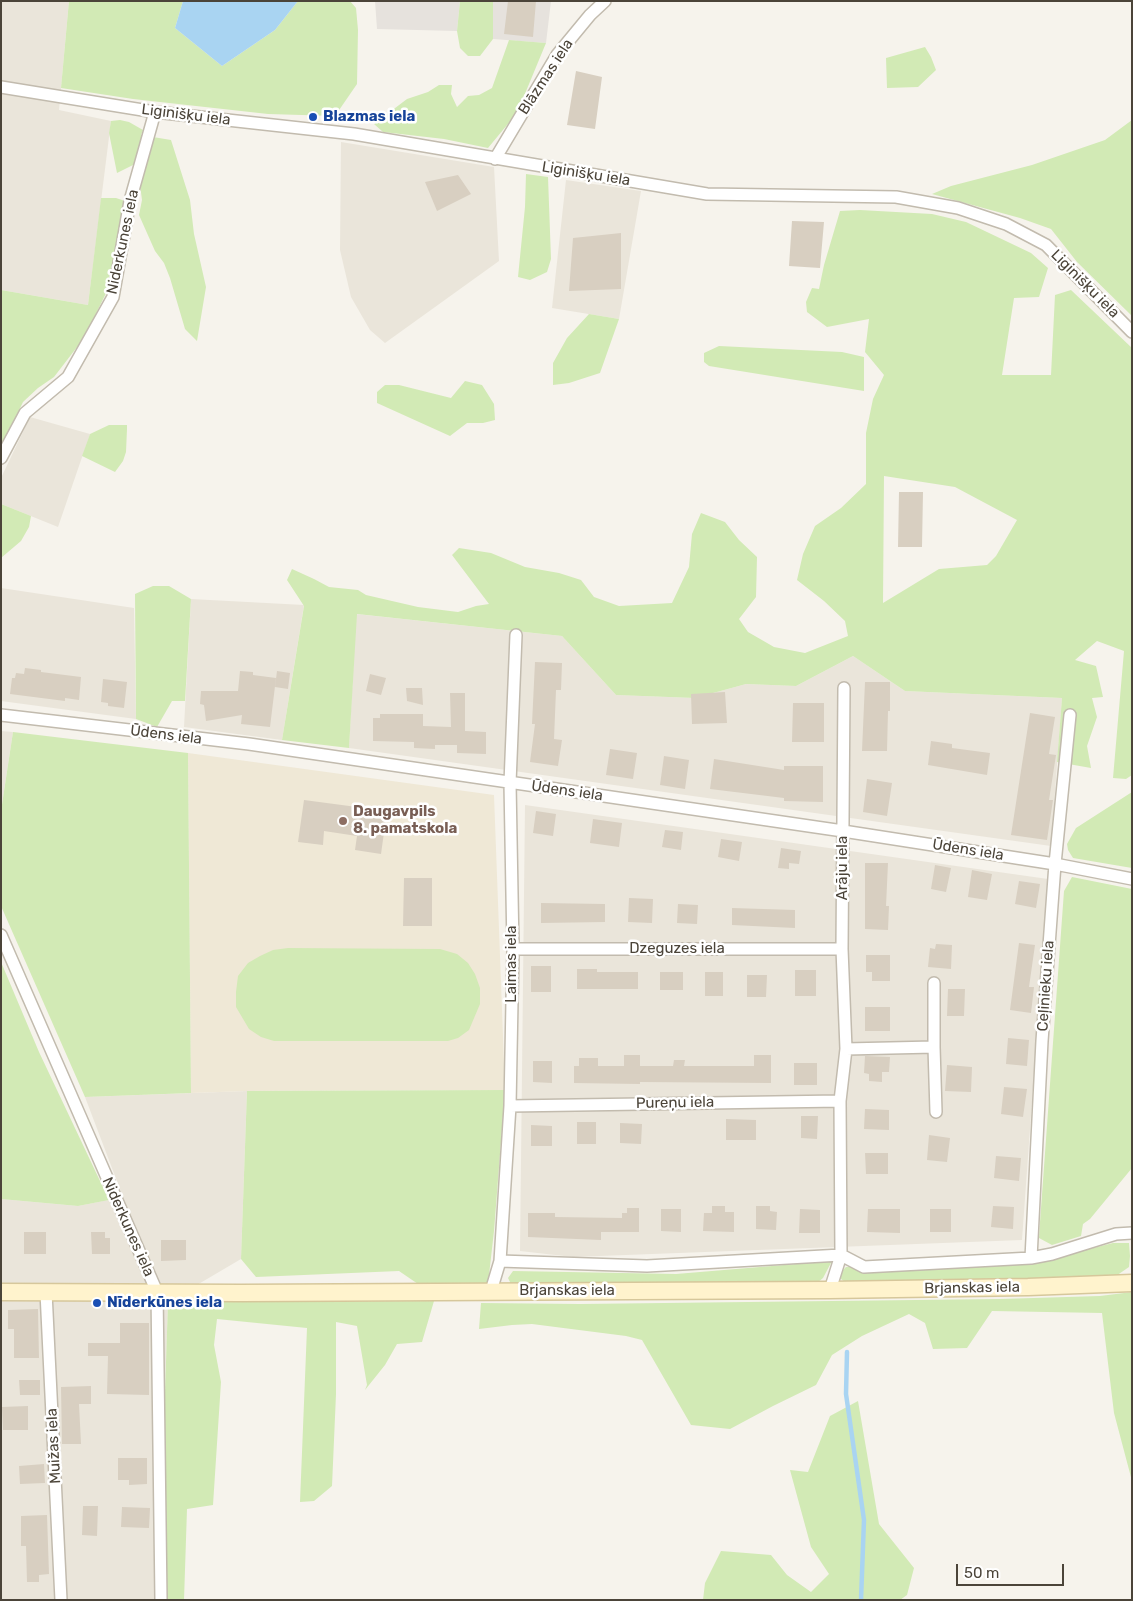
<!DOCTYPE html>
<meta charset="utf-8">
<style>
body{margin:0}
#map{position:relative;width:1133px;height:1601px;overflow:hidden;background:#f6f3ec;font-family:Rubik,sans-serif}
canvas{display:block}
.frame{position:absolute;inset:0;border:2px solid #4b4439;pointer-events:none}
.scale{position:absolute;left:956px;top:1564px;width:108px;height:22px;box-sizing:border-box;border:2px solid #4b4439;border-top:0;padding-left:6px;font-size:15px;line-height:18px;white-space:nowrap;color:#4b4439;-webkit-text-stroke:4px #fff;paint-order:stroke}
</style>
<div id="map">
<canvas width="1133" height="1601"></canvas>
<div class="frame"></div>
<div class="scale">50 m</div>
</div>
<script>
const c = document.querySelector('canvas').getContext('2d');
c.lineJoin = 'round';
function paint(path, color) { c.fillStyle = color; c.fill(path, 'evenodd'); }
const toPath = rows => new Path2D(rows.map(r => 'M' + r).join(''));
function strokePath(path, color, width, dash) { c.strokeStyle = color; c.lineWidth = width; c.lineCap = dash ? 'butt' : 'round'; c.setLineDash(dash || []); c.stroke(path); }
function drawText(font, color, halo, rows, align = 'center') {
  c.font = font + ' Rubik,sans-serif'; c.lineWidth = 5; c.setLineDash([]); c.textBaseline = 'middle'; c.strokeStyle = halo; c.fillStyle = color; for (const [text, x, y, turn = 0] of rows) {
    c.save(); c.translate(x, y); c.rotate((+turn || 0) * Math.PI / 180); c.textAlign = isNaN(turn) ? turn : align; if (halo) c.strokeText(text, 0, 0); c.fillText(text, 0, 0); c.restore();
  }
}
paint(toPath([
 [1,1,69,1,59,110,111,121,88,305,1,290],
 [341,142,494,167,499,261,385,343,370,330,351,297,340,250],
 [566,180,641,191,619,319,552,308],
 [30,417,90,434,58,527,1,504,1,478],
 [1,588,134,608,136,719,1,701],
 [191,599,304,605,282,740,184,727],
 [356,614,562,636,616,695,695,698,746,684,796,686,853,656,905,691,1062,698,1051,846,349,748],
 [1,731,13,732,1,811],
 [525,805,1048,879,1022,1240,573,1257,520,1251],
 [247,1091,241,1259,168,1302,158,1600,1,1600,1,1199,78,1206,123,1197,85,1097]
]), '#eae5da');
paint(toPath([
 [375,1,460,1,457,31,377,29],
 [493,1,551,1,546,43,493,39]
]), '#e6e2dd');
paint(toPath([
 [188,753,494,795,505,1090,247,1091,191,1093]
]), '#efe8d6');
paint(toPath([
 [69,1,183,1,175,28,222,66,275,30,298,1,350,1,356,8,358,30,357,84,335,116,268,114,133,99,61,88],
 [460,1,493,1,493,39,480,56,468,56,460,48,457,31],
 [509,40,546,43,517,113,488,148,444,139,383,132,374,124,407,99,428,92,439,85,452,85,451,94,457,107,468,96,479,95,492,88],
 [925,47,931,57,936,70,918,87,887,88,886,58],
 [120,120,129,122,143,130,141,135,171,140,190,200,194,234,206,287,197,341,185,329,170,278,164,263,155,251,139,215,142,200,137,163,117,173,109,133,111,121],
 [1132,120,1132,316,1077,262,1051,229,1020,218,932,194,951,186,1032,165,1105,140],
 [526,174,548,177,551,259,547,272,530,280,518,277,525,207],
 [101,198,116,198,125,201,110,285,84,338,54,377,38,388,23,402,1,448,1,290,88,305],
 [860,210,932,214,966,222,1031,253,1048,268,1039,297,1014,298,1002,375,1051,375,1055,295,1071,290,1132,348,1132,775,1126,779,1113,778,1124,651,1097,641,1075,660,1096,666,1103,697,1092,698,1097,717,1087,746,1091,768,1057,762,1062,698,905,691,853,656,796,686,746,684,695,698,616,695,562,636,357,614,349,748,282,740,304,606,287,580,292,569,314,579,329,587,358,590,366,595,418,607,458,612,476,606,489,604,452,555,459,548,491,553,525,567,559,573,581,580,594,597,619,606,672,603,689,567,692,534,701,513,725,522,739,540,757,557,756,597,739,619,748,632,774,647,805,653,848,636,845,621,824,601,797,580,803,554,815,526,841,508,866,484,866,433,873,399,884,375,865,352,869,319,827,327,807,312,806,302,812,288,819,289,824,265,840,211],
 [884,476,955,487,1017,520,996,556,987,565,939,569,883,603],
 [589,314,619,319,600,373,569,383,553,385,553,363,567,338],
 [719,346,842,352,864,357,864,391,709,366,704,362,704,353],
 [465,381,482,385,494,404,495,420,483,423,467,423,450,436,377,403,377,392,385,385,399,385,451,398],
 [109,425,127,425,127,429,126,452,123,461,115,472,82,456,90,434],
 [1,504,31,516,29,527,21,541,1,558],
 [153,586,169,586,191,599,185,701,172,701,157,727,136,719,135,594],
 [13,732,188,753,191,1093,85,1097,1,906,1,811],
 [1132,792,1132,868,1073,858,1068,850,1067,844,1076,828],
 [1072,877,1132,889,1132,1168,1090,1219,1083,1224,1081,1236,1052,1245,1039,1238,1040,1222,1064,891],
 [288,948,440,949,457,954,468,963,475,974,480,988,480,1004,469,1030,458,1038,448,1041,274,1041,261,1037,249,1029,236,1007,236,992,238,976,248,963,260,956,273,950],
 [1,962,39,1052,109,1200,78,1206,1,1199],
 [505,1090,494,1231,488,1284,418,1284,399,1271,256,1277,241,1259,247,1091],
 [1113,1243,1129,1243,1130,1256,1129,1267,1113,1278,845,1282,841,1279,841,1272,846,1267,965,1268,1046,1260],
 [832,1261,823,1278,817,1283,511,1284,508,1278,513,1271,676,1274],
 [1132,1292,1132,1481,1114,1413,1102,1313,992,1311,967,1348,933,1349,925,1323,909,1314,862,1336,832,1355,816,1385,773,1406,730,1429,691,1425,642,1340,626,1336,532,1324,512,1325,479,1329,481,1303,580,1304,1000,1299,1100,1296],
 [434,1301,422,1342,397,1344,385,1365,365,1390,367,1385,357,1326,336,1322,336,1394,332,1486,314,1501,300,1502,307,1328,217,1319,214,1345,221,1382,213,1505,187,1509,184,1600,158,1600,168,1302],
 [858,1401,879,1524,914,1568,907,1595,900,1600,703,1600,705,1583,721,1551,771,1555,787,1575,811,1592,829,1574,811,1547,790,1470,808,1472,830,1416]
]), '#d2eab5');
paint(toPath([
 [183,1,298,1,275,30,222,66,175,28]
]), '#a9d4f2');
strokePath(toPath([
 [847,1352,846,1394,864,1520,861,1600]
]), '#a9d4f2', 4.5);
paint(toPath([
 [508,1,536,1,533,37,504,34],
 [576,71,602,77,595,129,567,125],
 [458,175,471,194,437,211,425,182],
 [792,221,824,222,820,268,789,266],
 [621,233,621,289,569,291,573,238],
 [899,492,923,492,922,547,898,547],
 [535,662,562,663,561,690,556,690,554,739,562,740,558,766,530,762,535,724,532,724],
 [25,668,41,670,41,672,81,677,79,700,65,698,65,701,10,694,12,678,15,678,16,673,24,674],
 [240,671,253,672,253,675,276,678,270,727,241,724,242,715,206,721,204,705,200,704,201,691,238,691],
 [277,671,290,673,288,689,275,687],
 [370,674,386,678,381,695,366,691],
 [103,679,127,682,124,708,108,706,108,703,101,702],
 [865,682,890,682,890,711,888,711,887,751,862,751],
 [406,688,422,688,423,705,407,701],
 [725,692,727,723,692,724,691,694],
 [450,693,465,693,465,731,486,732,486,754,457,753,457,745,435,745,435,749,414,748,414,742,373,741,373,718,380,718,380,714,423,714,423,726,451,727],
 [793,703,824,703,824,742,792,742],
 [1030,713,1055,717,1049,754,1056,755,1049,800,1053,800,1047,840,1011,835],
 [931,741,952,744,952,748,990,753,987,775,928,765],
 [610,749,637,753,633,779,606,775],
 [664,756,689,760,685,789,660,785],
 [714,759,784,770,784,766,823,766,823,802,784,801,784,798,710,789],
 [867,779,892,783,887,816,863,812],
 [304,800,387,811,381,854,355,850,357,836,324,831,323,845,298,842],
 [536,811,556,814,553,836,533,833],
 [593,819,622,823,619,847,590,843],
 [665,830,683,832,681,850,662,847],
 [721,839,742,842,739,861,718,857],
 [781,848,801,851,799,864,789,863,789,869,778,868],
 [865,863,888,863,886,906,889,906,888,930,865,929],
 [935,865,951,868,946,892,931,889],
 [972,870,992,874,987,900,968,897],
 [404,878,432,878,432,926,403,926],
 [1019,881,1040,884,1036,908,1015,904],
 [629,898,653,899,652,923,628,922],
 [541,903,605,904,605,922,541,923],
 [678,904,698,905,697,924,677,923],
 [732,908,795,910,795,928,732,925],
 [1019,943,1035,945,1029,987,1034,987,1031,1013,1010,1010],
 [936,944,952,945,951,969,928,967,930,948,935,949],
 [866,955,890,955,890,981,872,981,872,972,866,972],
 [531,966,551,966,551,992,531,992],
 [577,969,597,969,597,972,638,972,638,989,577,989],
 [795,970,816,970,816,996,795,996],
 [660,972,683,972,683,990,660,990],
 [705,972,723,972,723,996,705,996],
 [747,975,767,975,766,997,747,997],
 [948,989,965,989,964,1016,947,1016],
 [865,1007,890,1007,890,1031,865,1031],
 [1008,1038,1029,1040,1027,1066,1006,1064],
 [624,1055,640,1055,640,1066,673,1066,674,1060,685,1060,684,1066,754,1066,754,1055,771,1055,771,1083,640,1082,640,1084,574,1083,574,1066,579,1066,579,1058,598,1058,598,1066,624,1066],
 [865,1056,890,1057,889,1072,882,1072,882,1082,869,1081,869,1074,864,1073],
 [533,1061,552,1061,552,1083,533,1082],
 [794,1063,817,1063,817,1085,794,1085],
 [947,1065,972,1067,971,1092,945,1091],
 [1004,1087,1027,1089,1023,1117,1001,1114],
 [865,1109,889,1110,889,1130,864,1129],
 [801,1116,818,1116,817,1139,801,1138],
 [726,1119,756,1120,756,1140,726,1140],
 [577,1122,596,1122,596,1144,577,1144],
 [620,1123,642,1124,641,1144,620,1143],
 [531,1125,552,1126,552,1146,531,1146],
 [929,1135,950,1138,947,1162,927,1160],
 [865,1153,888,1153,888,1174,866,1174],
 [996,1156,1021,1158,1019,1181,994,1178],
 [712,1206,725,1206,725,1212,734,1212,734,1232,703,1231,704,1213,712,1213],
 [756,1206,770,1206,770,1211,777,1212,776,1230,756,1229],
 [993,1206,1014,1207,1013,1229,991,1227],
 [627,1208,639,1208,639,1232,601,1232,601,1240,528,1237,528,1213,555,1213,555,1217,622,1218,622,1213,627,1213],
 [661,1209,681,1209,681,1232,661,1231],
 [800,1209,820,1210,820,1233,799,1233],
 [868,1209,900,1209,900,1233,867,1232],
 [930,1209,951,1209,951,1232,930,1232],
 [24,1232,46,1232,46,1254,24,1254],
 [91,1232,105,1232,105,1238,110,1238,110,1254,92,1254],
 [161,1240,186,1240,186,1260,161,1261],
 [38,1309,39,1358,14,1358,14,1329,8,1329,8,1310],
 [120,1323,149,1323,149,1395,107,1394,108,1356,88,1356,88,1343,120,1343],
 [19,1380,40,1380,40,1395,20,1395],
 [91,1386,91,1404,79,1404,81,1444,62,1444,61,1387],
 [28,1406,28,1430,3,1430,2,1407],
 [118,1458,147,1458,147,1484,129,1485,129,1480,118,1480],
 [44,1464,45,1483,20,1484,19,1466],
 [83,1506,98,1506,97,1536,82,1535],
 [122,1507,150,1508,149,1528,121,1527],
 [47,1515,49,1574,39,1575,39,1582,27,1582,26,1546,21,1546,21,1516]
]), '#d8cfc1');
const minor = toPath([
 [1,87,155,112,354,134,707,194,896,197,958,208,1006,224,1046,245,1132,332],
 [495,159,557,55,590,15,605,1],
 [1,458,25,413,68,377,113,297,130,201,155,112],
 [1,715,249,744,843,831,1055,864,1132,879],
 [1,935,157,1292,161,1600],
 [513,949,842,949],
 [934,1047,934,983],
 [846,1049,934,1047,936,1112],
 [510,1106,840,1101],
 [1031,1258,1042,1041,1055,864,1070,715],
 [500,1261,647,1266,841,1255,864,1267,1031,1258,1052,1254,1116,1234,1132,1233],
 [830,1290,841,1255,840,1101,846,1049,842,949,844,688],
 [491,1291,500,1261,510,1106,513,949,510,783,516,635],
 [46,1292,61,1600]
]);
const secondary = toPath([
 [1,1292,241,1293,830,1290,1028,1287,1132,1283]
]);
strokePath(minor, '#c2bbae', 14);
strokePath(secondary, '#d6c79b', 19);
strokePath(minor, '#fff', 11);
strokePath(secondary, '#fff3cd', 16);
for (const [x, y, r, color] of [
 [313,117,5,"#1a4fb4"],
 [343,821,5,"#8d6e63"],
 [97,1303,5,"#1a4fb4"]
]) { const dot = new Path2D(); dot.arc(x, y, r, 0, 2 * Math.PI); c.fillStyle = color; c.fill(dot); strokePath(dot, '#fff', 2); }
drawText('15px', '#4b4439', '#fff', [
 ["Blāzmas iela",546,77,-57],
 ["Liginišķu iela",186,115,7],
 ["Liginišķu iela",586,174,9],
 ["Niderkunes iela",123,242,-78],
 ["Liginišķu iela",1085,284,45],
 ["Ūdens iela",166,735,7],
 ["Ūdens iela",567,791,8],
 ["Ūdens iela",968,850,9],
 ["Arāju iela",843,868,-90],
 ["Dzeguzes iela",677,949],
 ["Laimas iela",512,964,-90],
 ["Ceļinieku iela",1046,986,-86],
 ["Pureņu iela",675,1103,-1],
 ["Niderkunes iela",128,1227,66],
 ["Brjanskas iela",972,1288,-1],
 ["Brjanskas iela",567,1291],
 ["Muižas iela",54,1446,-93]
]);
drawText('bold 15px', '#164399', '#fff', [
 ["Blazmas iela",323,117],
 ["Nīderkūnes iela",107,1303]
], 'left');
drawText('bold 15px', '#785e54', '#fff', [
 ["Daugavpils",353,812],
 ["8. pamatskola",353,829]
], 'left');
</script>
